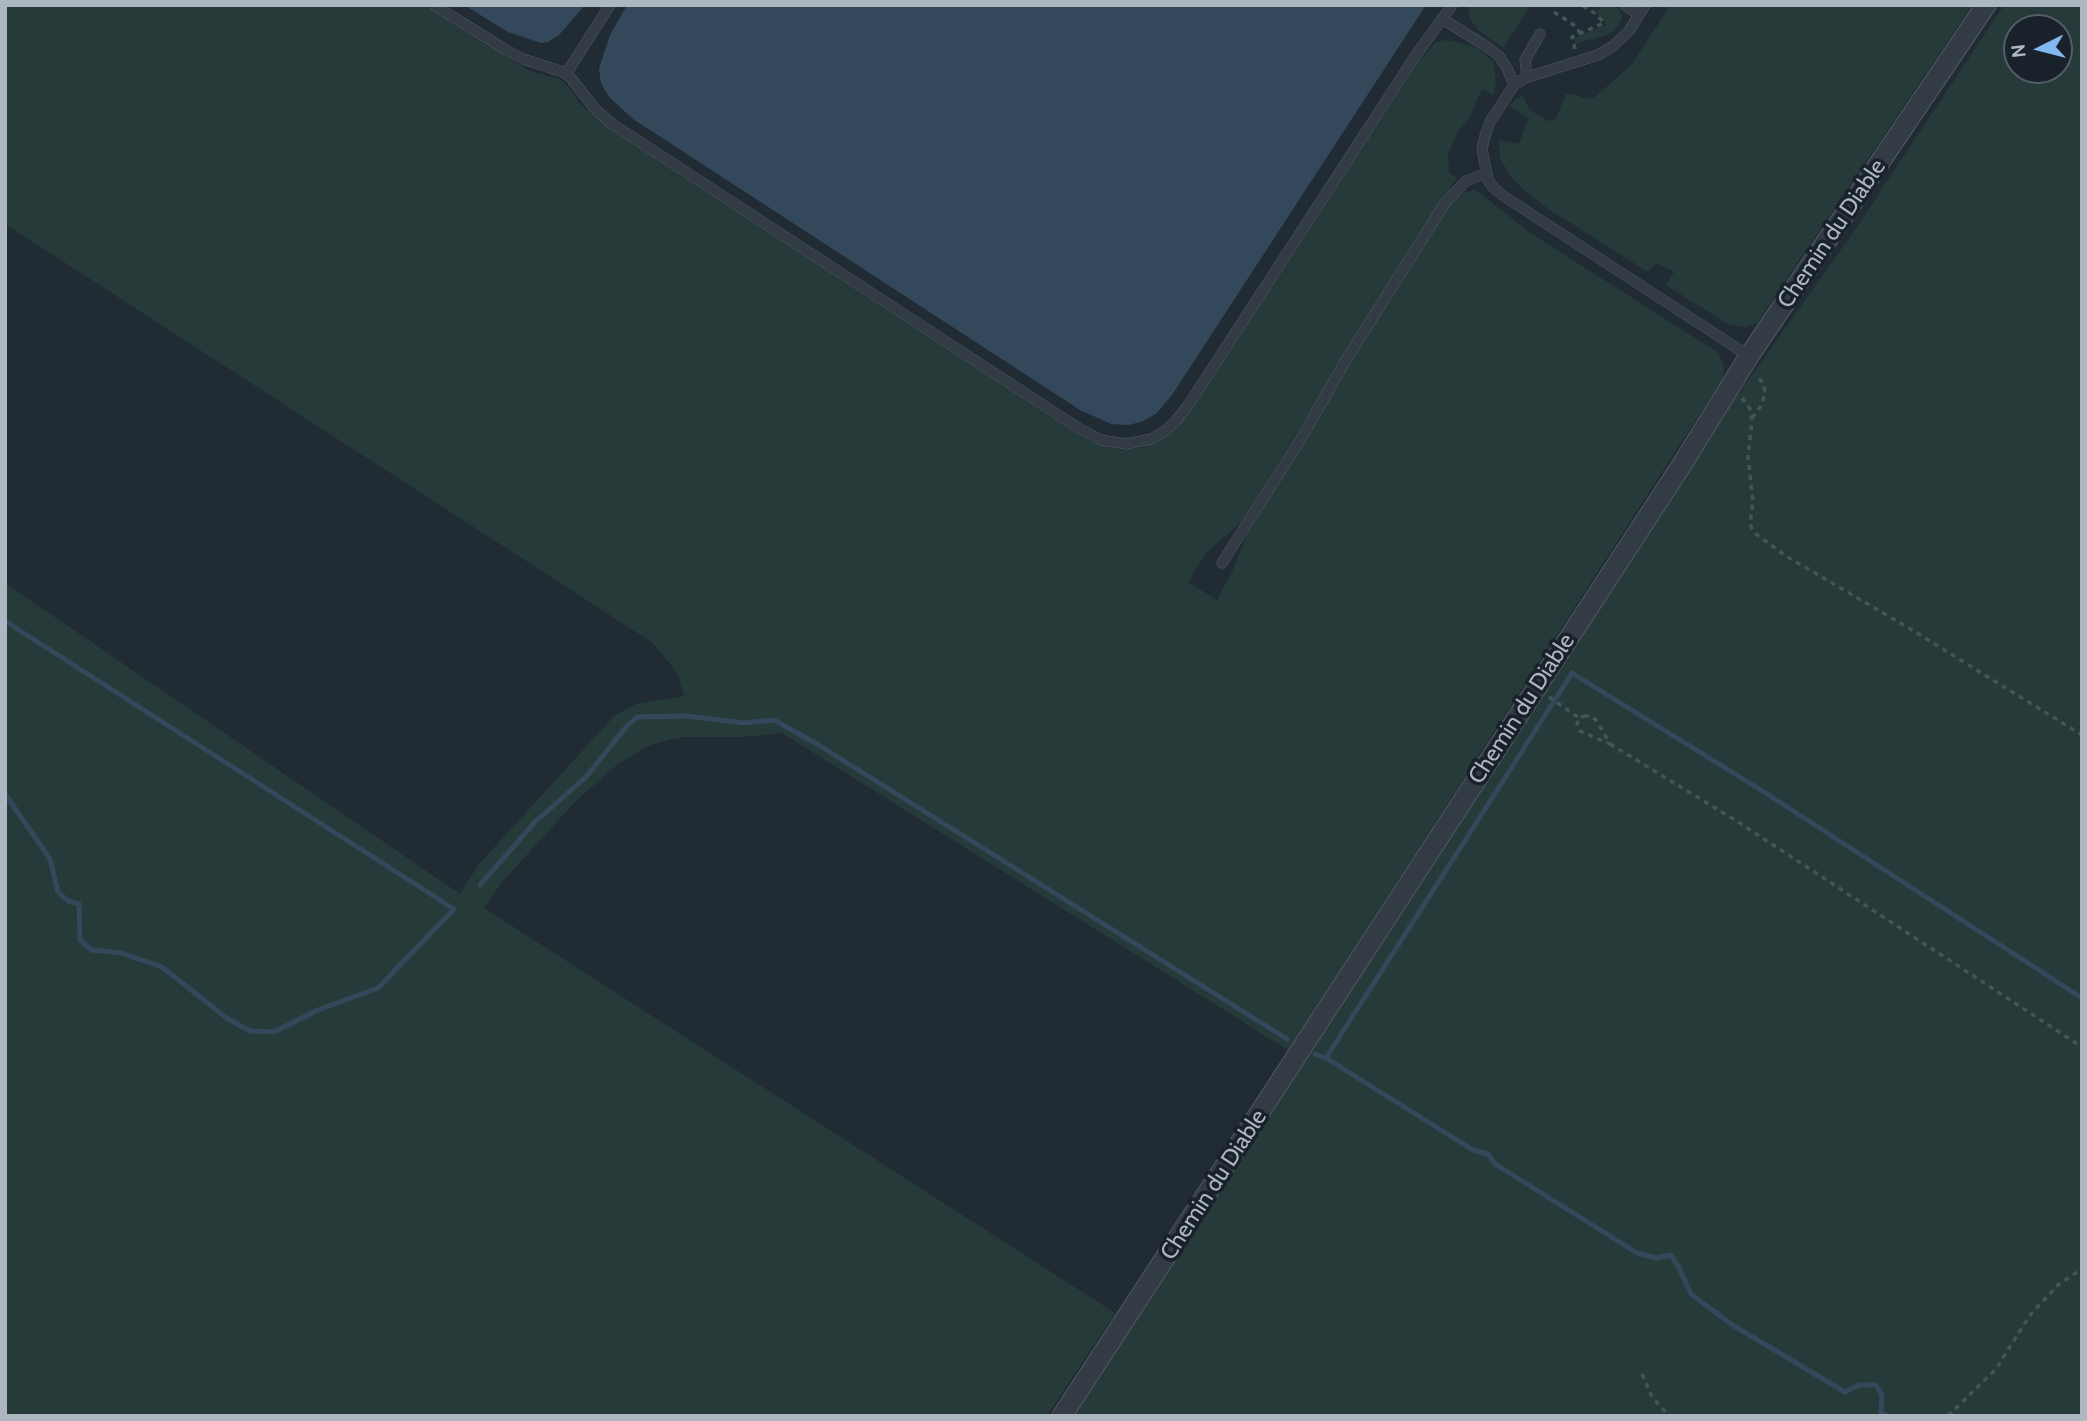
<!DOCTYPE html>
<style>
body{margin:0}
#map{position:relative;width:2087px;height:1421px;overflow:hidden;background:#202b34;font-family:Cabin,sans-serif}
canvas{display:block}
.frame{position:absolute;inset:0;border:7px solid #adb7c2;pointer-events:none}
.north{position:absolute;left:2003px;top:14px;width:70px;height:70px;box-sizing:border-box;background:#19212a;border:2px solid #545d67;border-radius:50%;rotate:264deg;font-size:19px;font-weight:700;line-height:28px;text-align:center;color:#adb7c2}
.north::after{content:'';display:block;margin:auto;width:24px;height:32px;background:#82b7f2;clip-path:polygon(50% 0,100% 100%,50% 72%,0 100%)}
</style>
<div id="map">
<canvas width="2087" height="1421"></canvas>
<div class="frame"></div>
<div class="north">N</div>
</div>
<script>
const c = document.querySelector('canvas').getContext('2d');
c.lineJoin = 'round';
function paint(path, color) { c.fillStyle = color; c.fill(path, 'evenodd'); }
const toPath = rows => new Path2D(rows.map(r => 'M' + r).join(''));
function strokePath(path, color, width, dash) { c.strokeStyle = color; c.lineWidth = width; c.lineCap = dash ? 'butt' : 'round'; c.setLineDash(dash || []); c.stroke(path); }
function drawText(font, color, halo, rows, align = 'center') {
  c.font = font + ' Cabin,sans-serif'; c.lineWidth = 7; c.setLineDash([]); c.textBaseline = 'middle'; c.strokeStyle = halo; c.fillStyle = color; for (const [text, x, y, turn = 0] of rows) {
    c.save(); c.translate(x, y); c.rotate((+turn || 0) * Math.PI / 180); c.textAlign = isNaN(turn) ? turn : align; if (halo) c.strokeText(text, 0, 0); c.fillText(text, 0, 0); c.restore();
  }
}
paint(toPath([
 [5,5,424,5,486,45,532,72,558,78,568,86,580,104,600,121,1084,438,1103,446,1122,450,1141,448,1158,440,1177,427,1192,409,1418,63,1435,43,1445,40,1458,42,1477,48,1493,61,1496,83,1493,95,1482,89,1468,120,1459,129,1448,154,1449,173,1457,178,1441,201,1251,507,1239,524,1206,553,1188,582,1217,600,1233,570,1245,539,1357,351,1449,206,1458,197,1467,192,1474,190,1481,194,1529,232,1717,352,1724,365,1723,378,1288,1050,782,733,743,737,683,737,650,745,618,764,576,801,503,881,484,908,1115,1313,1047,1416,5,1416,5,583,460,894,479,864,614,716,636,704,684,696,677,673,653,643,5,224],
 [1531,5,1503,48,1478,30,1470,19,1468,6],
 [1604,5,1614,5,1619,10,1622,17,1619,25,1610,34,1575,44,1574,38,1606,25,1596,12],
 [1665,5,1972,5,1757,323,1746,327,1729,325,1666,285,1674,272,1656,263,1648,272,1550,210,1527,193,1511,177,1500,158,1499,140,1519,144,1528,118,1510,106,1515,100,1523,95,1529,110,1549,121,1555,120,1566,94,1575,94,1585,99,1595,97,1632,64,1668,9],
 [2004,5,2082,5,2082,1416,1074,1416,1727,410,1850,237],
 [2017,28,2059,28,2059,70,2017,70]
]), '#263b39');
paint(toPath([
 [464,5,585,5,559,35,548,42,541,43,508,32],
 [627,5,1426,5,1172,395,1156,414,1141,422,1128,425,1111,424,1080,410,633,119,609,97,601,83,599,69,610,35]
]), '#34485b');
strokePath(toPath([
 [5,621,454,909,378,988,318,1010,274,1032,250,1031,228,1019,162,967,121,953,92,950,80,940,79,904,68,901,58,892,50,859,5,794],
 [480,885,535,822,586,777,626,727,637,717,686,716,744,723,774,720,817,744,1287,1039],
 [1315,1054,1326,1058,1473,1150,1488,1154,1495,1164,1637,1253,1656,1258,1671,1255,1679,1268,1691,1294,1734,1326,1845,1392,1859,1385,1876,1385,1882,1395,1881,1413,1887,1416],
 [1326,1058,1572,673,1764,792,2082,998]
]), '#34485b', 5);
const lane = toPath([
 [434,5,506,50,523,59,563,72,570,77,596,110,611,123,1080,429,1101,440,1126,444,1151,439,1165,431,1175,422,1189,404,1416,55,1452,5],
 [1625,5,1639,15],
 [1645,5,1629,31,1613,46,1598,55,1525,78,1514,85,1490,122,1485,136,1482,149,1488,180,1493,187,1502,195,1749,356],
 [1442,19,1486,46,1499,56,1507,68,1514,85],
 [566,74,610,5],
 [1527,77,1525,60,1540,34],
 [1222,563,1302,437,1346,360,1445,203,1466,181,1486,173]
]);
const street = toPath([
 [1062,1416,1681,466,1749,356,1986,5]
]);
strokePath(lane, '#515a63', 11);
strokePath(street, '#515a63', 21);
strokePath(toPath([
 [1554,12,1577,27,1580,34],
 [1575,49,1572,37,1604,23,1596,14,1582,5],
 [1742,398,1750,409,1752,421,1748,457,1753,502,1751,516,1751,527,1756,534,1786,556,1912,630,2082,735],
 [1752,418,1761,406,1765,394,1764,384,1756,375],
 [1549,697,1579,718],
 [1584,716,1591,716,1597,721,1610,744,1580,731,1577,725,1579,718,1584,716],
 [1610,744,1735,820,2082,1047],
 [1642,1374,1652,1397,1669,1416],
 [1948,1416,1996,1369,2030,1315,2059,1284,2082,1269]
]), '#435657', 3.5, [5, 5]);
strokePath(lane, '#333c45', 10);
strokePath(street, '#333c45', 19);
drawText('23px', '#adb7c2', '#19212a', [
 ["Chemin du Diable",1832,234,-56],
 ["Chemin du Diable",1522,709,-57],
 ["Chemin du Diable",1214,1185,-57]
]);
</script>
